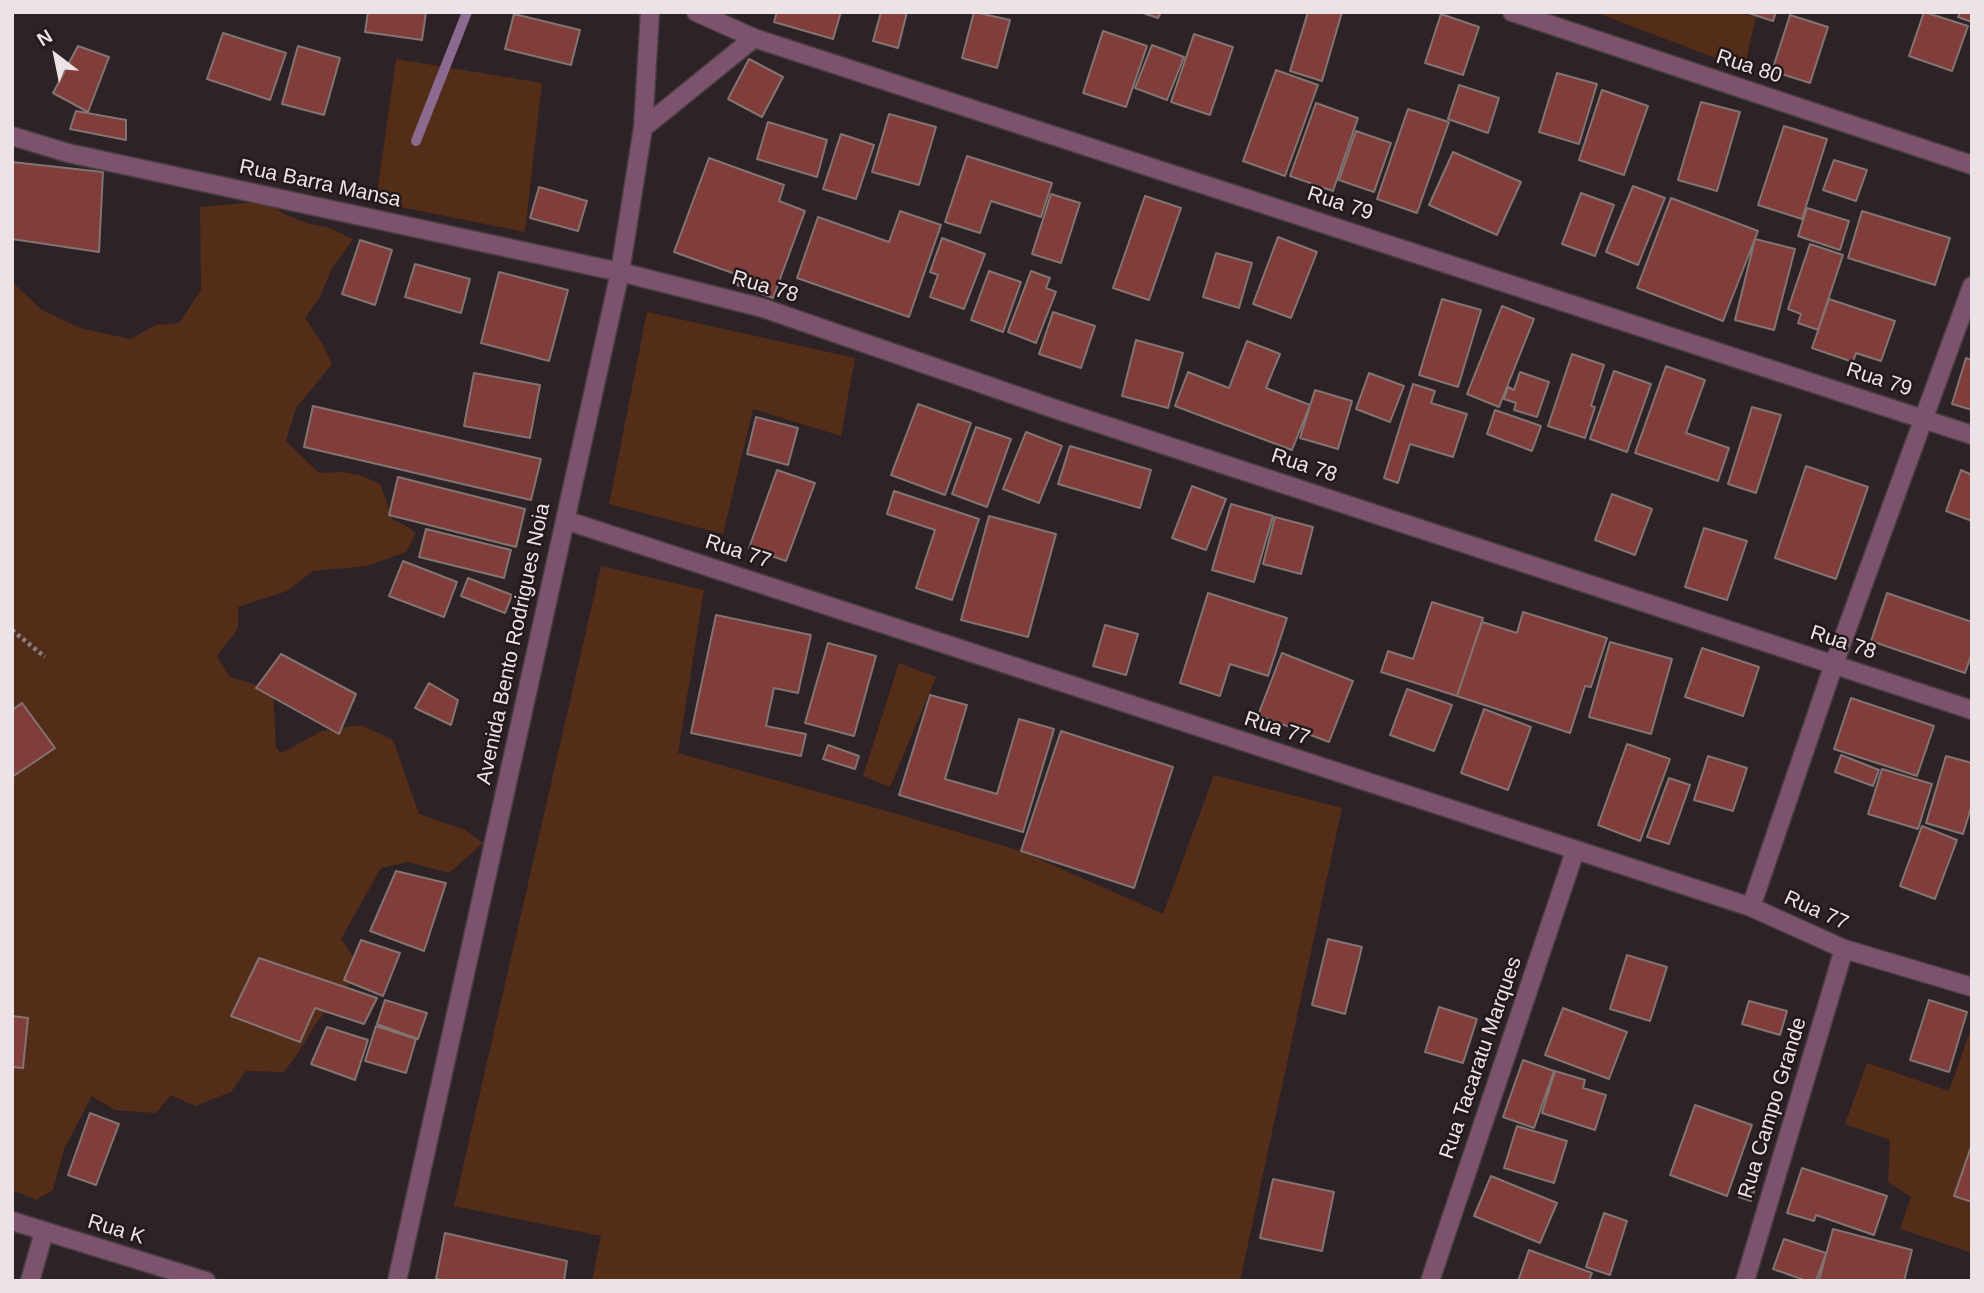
<!DOCTYPE html>
<style>
body{margin:0}
#map{position:relative;width:1984px;height:1293px;overflow:hidden;background:#2d2225;font-family:Helvetica,sans-serif}
canvas{display:block}
.frame{position:absolute;inset:0;border:14px solid #ebe3e5;pointer-events:none}
.north{position:absolute;left:21px;top:21px;width:70px;height:70px;-webkit-text-stroke:5px #23191b;paint-order:stroke;rotate:328deg;font-size:19px;font-weight:700;line-height:28px;text-align:center;color:#ebe3e5}
.north::after{content:'';display:block;margin:auto;width:24px;height:32px;background:#ebe3e5;clip-path:polygon(50% 0,100% 100%,50% 72%,0 100%)}
</style>
<div id="map">
<canvas width="1984" height="1293"></canvas>
<div class="frame"></div>
<div class="north">N</div>
</div>
<script>
const c = document.querySelector('canvas').getContext('2d');
c.lineJoin = 'round';
function paint(path, color) { c.fillStyle = color; c.fill(path, 'evenodd'); }
const toPath = rows => new Path2D(rows.map(r => 'M' + r).join(''));
function strokePath(path, color, width, dash) { c.strokeStyle = color; c.lineWidth = width; c.lineCap = dash ? 'butt' : 'round'; c.setLineDash(dash || []); c.stroke(path); }
function drawText(font, color, halo, rows, align = 'center') {
  c.font = font + ' Helvetica,sans-serif'; c.lineWidth = 5; c.setLineDash([]); c.textBaseline = 'middle'; c.strokeStyle = halo; c.fillStyle = color; for (const [text, x, y, turn = 0] of rows) {
    c.save(); c.translate(x, y); c.rotate((+turn || 0) * Math.PI / 180); c.textAlign = isNaN(turn) ? turn : align; if (halo) c.strokeText(text, 0, 0); c.fillText(text, 0, 0); c.restore();
  }
}
paint(toPath([
 [1601,12,1734,12,1756,17,1744,69,1600,14],
 [396,59,542,83,525,232,376,202],
 [244,203,269,204,286,215,309,224,327,227,353,239,331,270,320,297,305,318,323,345,332,364,296,408,286,441,319,473,341,472,360,475,380,484,393,520,405,525,416,533,406,552,367,566,313,571,287,591,238,607,238,629,217,656,230,677,273,690,276,748,282,753,322,731,361,725,393,740,419,814,465,830,483,843,449,873,408,862,381,868,341,939,362,969,317,1022,298,1053,284,1072,246,1071,231,1092,195,1106,171,1095,156,1113,115,1110,92,1096,64,1149,53,1190,36,1200,12,1190,12,282,42,310,80,328,130,339,156,325,179,323,201,290,200,207],
 [647,312,855,358,841,436,753,409,723,534,609,504],
 [601,566,704,590,678,753,894,813,1021,851,1163,914,1214,775,1342,808,1240,1281,592,1281,601,1236,454,1206],
 [899,663,936,677,890,787,863,776],
 [1972,1026,1972,1253,1900,1229,1911,1197,1888,1182,1890,1140,1845,1124,1867,1063,1949,1091]
]), '#542d19');
strokePath(toPath([
 [416,141,467,12]
]), '#8a6b8f', 10);
const building = toPath([
 [368,12,426,12,422,40,365,32,368,12],
 [777,12,841,12,833,39,774,22,777,12],
 [881,12,907,12,898,48,873,41,881,12],
 [974,12,1010,20,997,68,962,58,974,12],
 [1140,12,1161,12,1158,18,1140,12],
 [1308,12,1342,12,1322,81,1290,71,1308,12],
 [1745,12,1776,12,1773,21,1745,12],
 [1924,12,1968,26,1952,71,1909,56,1924,12],
 [1960,12,1972,12,1972,22,1958,17,1960,12],
 [514,14,580,30,571,65,505,49,514,14],
 [1441,14,1479,27,1463,75,1425,63,1441,14],
 [1790,15,1828,27,1810,83,1772,71,1790,15],
 [1103,31,1147,46,1126,107,1083,93,1103,31],
 [223,33,286,53,270,100,207,79,223,33],
 [1194,34,1233,47,1210,115,1171,102,1194,34],
 [1152,45,1184,57,1167,100,1135,88,1152,45],
 [78,46,109,57,88,112,53,93,78,46],
 [298,46,340,58,324,115,282,104,298,46],
 [749,59,783,77,762,117,728,99,749,59],
 [1276,70,1318,85,1285,176,1243,161,1276,70],
 [1557,73,1597,84,1579,144,1539,132,1557,73],
 [1459,85,1499,98,1488,133,1448,119,1459,85],
 [1602,90,1648,106,1624,175,1579,160,1602,90],
 [1701,102,1740,112,1717,191,1678,180,1701,102],
 [1316,103,1358,118,1333,191,1290,176,1316,103],
 [1408,109,1449,122,1417,213,1377,199,1408,109],
 [76,111,126,120,126,140,70,129,76,111],
 [889,114,936,127,919,185,872,172,889,114],
 [768,122,827,140,817,177,757,159,768,122],
 [1784,126,1827,139,1802,219,1758,205,1784,126],
 [1356,131,1391,143,1374,192,1339,180,1356,131],
 [841,134,874,145,856,199,823,189,841,134],
 [1453,152,1521,182,1497,235,1429,205,1453,152],
 [967,156,1052,183,1041,217,991,201,980,233,945,222,967,156],
 [709,158,784,185,779,201,805,211,773,298,737,285,741,276,674,252,709,158],
 [1834,160,1867,170,1856,201,1823,190,1834,160],
 [12,162,103,172,99,252,12,239,12,162],
 [1633,186,1665,198,1638,265,1606,252,1633,186],
 [539,187,587,201,578,231,530,218,539,187],
 [1581,193,1614,205,1595,256,1562,244,1581,193],
 [1051,194,1080,203,1061,263,1032,254,1051,194],
 [1145,196,1181,208,1149,300,1113,288,1145,196],
 [1671,198,1758,231,1723,321,1637,288,1671,198],
 [1807,208,1849,221,1840,250,1798,236,1807,208],
 [900,211,941,225,909,317,797,278,818,217,889,242,900,211],
 [1862,211,1950,238,1935,285,1848,258,1862,211],
 [1278,237,1317,252,1291,318,1253,304,1278,237],
 [942,238,985,254,964,309,930,297,938,275,930,272,942,238],
 [1755,239,1795,249,1774,330,1735,320,1755,239],
 [360,240,392,250,375,305,342,294,360,240],
 [1810,244,1843,255,1818,330,1798,323,1801,314,1788,309,1810,244],
 [1216,253,1252,263,1239,308,1203,297,1216,253],
 [415,264,470,279,461,313,405,297,415,264],
 [989,271,1021,282,1003,332,971,320,989,271],
 [1031,271,1050,278,1046,288,1056,292,1036,343,1008,332,1031,271],
 [499,272,568,290,549,361,481,343,499,272],
 [1442,299,1481,310,1458,387,1419,375,1442,299],
 [1829,299,1895,321,1881,361,1856,353,1853,362,1812,348,1829,299],
 [1502,306,1534,319,1499,407,1467,394,1502,306],
 [1053,312,1095,326,1081,368,1039,354,1053,312],
 [1136,340,1183,353,1168,408,1122,396,1136,340],
 [1247,341,1280,354,1266,388,1310,405,1292,450,1175,406,1188,372,1229,388,1247,341],
 [1572,354,1604,365,1591,406,1595,407,1585,438,1548,426,1572,354],
 [1966,358,1972,360,1972,410,1952,404,1966,358],
 [1666,366,1705,380,1686,433,1729,448,1718,481,1635,453,1666,366],
 [1614,371,1651,384,1627,452,1590,439,1614,371],
 [1520,372,1549,382,1537,417,1514,410,1516,403,1504,399,1508,387,1514,390,1520,372],
 [474,373,540,385,530,438,464,426,474,373],
 [1369,373,1404,386,1390,422,1356,409,1369,373],
 [1413,384,1435,391,1431,403,1467,414,1453,457,1410,444,1398,483,1384,478,1413,384],
 [1315,390,1352,401,1338,449,1300,438,1315,390],
 [918,404,971,423,945,495,891,475,918,404],
 [313,406,541,459,531,500,304,447,313,406],
 [1752,407,1781,415,1756,493,1728,484,1752,407],
 [1495,410,1541,426,1532,451,1487,434,1495,410],
 [756,417,798,428,788,465,747,454,756,417],
 [976,427,1011,439,987,507,952,494,976,427],
 [1026,432,1062,446,1039,503,1003,489,1026,432],
 [1070,446,1151,470,1140,508,1058,484,1070,446],
 [1806,466,1868,487,1836,579,1775,558,1806,466],
 [777,470,815,483,786,561,749,548,777,470],
 [1961,470,1972,475,1972,521,1946,511,1961,470],
 [398,477,525,509,516,547,389,515,398,477],
 [1192,486,1226,499,1206,550,1172,538,1192,486],
 [894,491,979,519,952,600,916,588,935,530,887,514,894,491],
 [1612,494,1652,509,1635,555,1595,540,1612,494],
 [1231,504,1273,516,1254,582,1212,570,1231,504],
 [989,516,1056,534,1028,637,961,620,989,516],
 [1275,517,1313,527,1301,574,1263,564,1275,517],
 [1704,528,1747,541,1727,600,1685,587,1704,528],
 [426,529,511,550,504,578,419,557,426,529],
 [403,561,457,582,444,617,389,596,403,561],
 [468,578,512,595,505,613,461,596,468,578],
 [1208,593,1287,618,1268,676,1230,664,1220,696,1180,683,1208,593],
 [1887,593,1972,622,1972,653,1965,673,1871,641,1887,593],
 [1432,602,1483,618,1457,696,1381,672,1388,651,1413,659,1432,602],
 [1523,612,1607,638,1591,687,1585,686,1570,733,1457,696,1482,622,1517,633,1523,612],
 [716,615,811,635,798,693,774,688,766,726,806,734,801,756,691,733,716,615],
 [1105,625,1138,634,1126,675,1093,666,1105,625],
 [1610,642,1672,659,1651,734,1589,717,1610,642],
 [828,643,876,656,854,736,805,723,828,643],
 [1702,648,1759,667,1743,716,1685,697,1702,648],
 [1282,653,1353,681,1329,742,1258,715,1282,653],
 [281,654,356,694,339,734,256,688,281,654],
 [429,683,458,700,451,725,415,708,429,683],
 [1407,689,1452,705,1434,751,1390,735,1407,689],
 [930,695,967,705,945,779,997,794,1019,719,1054,729,1023,832,899,795,930,695],
 [1851,698,1934,726,1917,776,1834,749,1851,698],
 [22,703,55,748,12,777,12,710,22,703],
 [1484,709,1531,727,1508,790,1461,773,1484,709],
 [1061,731,1173,767,1134,888,1021,851,1061,731],
 [1627,744,1670,759,1640,841,1598,825,1627,744],
 [828,745,859,756,855,769,823,759,828,745],
 [1841,755,1879,770,1873,786,1835,772,1841,755],
 [1708,756,1747,768,1733,811,1694,800,1708,756],
 [1946,756,1972,763,1972,804,1963,834,1926,823,1946,756],
 [1882,769,1932,784,1918,829,1868,814,1882,769],
 [1669,778,1690,785,1669,844,1647,837,1669,778],
 [1922,826,1957,840,1935,899,1900,886,1922,826],
 [396,871,446,883,424,951,370,931,396,871],
 [1328,939,1362,947,1345,1014,1312,1005,1328,939],
 [361,940,400,953,383,996,344,980,361,940],
 [1627,955,1667,967,1650,1021,1610,1009,1627,955],
 [259,958,377,998,364,1024,315,1008,300,1042,231,1016,259,958],
 [385,1000,427,1013,418,1039,377,1024,385,1000],
 [1929,1000,1967,1012,1949,1072,1910,1060,1929,1000],
 [1749,1001,1787,1011,1780,1035,1742,1024,1749,1001],
 [1439,1007,1477,1019,1463,1063,1425,1052,1439,1007],
 [1563,1008,1627,1032,1609,1079,1545,1055,1563,1008],
 [12,1016,28,1018,23,1068,12,1067,12,1016],
 [376,1026,416,1039,406,1073,365,1061,376,1026],
 [327,1027,368,1040,355,1080,311,1064,327,1027],
 [1523,1060,1554,1071,1534,1128,1503,1117,1523,1060],
 [1555,1071,1585,1080,1583,1088,1606,1095,1595,1130,1542,1113,1555,1071],
 [1695,1105,1752,1125,1727,1196,1670,1175,1695,1105],
 [90,1113,119,1124,96,1185,68,1175,90,1113],
 [1517,1126,1567,1141,1554,1183,1504,1168,1517,1126],
 [1972,1144,1972,1202,1954,1196,1972,1144],
 [1802,1168,1887,1196,1874,1235,1816,1215,1814,1221,1787,1213,1802,1168],
 [1746,1175,1758,1179,1751,1201,1739,1197,1746,1175],
 [1491,1176,1557,1203,1540,1243,1474,1216,1491,1176],
 [1273,1179,1334,1192,1322,1251,1260,1238,1273,1179],
 [1604,1213,1627,1221,1610,1275,1586,1267,1604,1213],
 [1833,1229,1912,1250,1904,1281,1819,1280,1833,1229],
 [445,1233,567,1261,564,1281,448,1281,436,1279,445,1233],
 [1784,1239,1826,1253,1816,1281,1807,1281,1773,1269,1784,1239],
 [1529,1250,1592,1273,1589,1281,1518,1281,1529,1250]
]);
paint(building, '#803d39');
strokePath(building, '#827473', 2);
const minor = toPath([
 [696,12,754,38,1972,435],
 [1512,12,1972,165],
 [643,128,754,38],
 [12,136,68,153,620,272,763,308,1055,409,1972,710],
 [565,520,1751,907,1844,949,1972,987],
 [1751,907,1834,664,1972,286],
 [12,1221,206,1281],
 [30,1281,44,1232],
 [397,1281,620,272,643,128,650,12],
 [1430,1281,1575,851],
 [1745,1281,1844,949]
]);
strokePath(minor, '#483d40', 21);
strokePath(toPath([
 [12,630,45,657]
]), '#898082', 4.5, [3.5, 3.5]);
strokePath(minor, '#7d526d', 18);
drawText('21px', '#ebe3e5', '#23191b', [
 ["Rua 80",1749,67,18],
 ["Rua Barra Mansa",320,184,12],
 ["Rua 79",1340,204,18],
 ["Rua 78",765,287,16],
 ["Rua 79",1879,380,18],
 ["Rua 78",1304,466,18],
 ["Rua 77",738,552,18],
 ["Rua 78",1843,643,18],
 ["Avenida Bento Rodrigues Noia",514,644,-78],
 ["Rua 77",1277,729,18],
 ["Rua 77",1816,911,24],
 ["Rua Tacaratu Marques",1481,1058,-71],
 ["Rua Campo Grande",1773,1108,-73],
 ["Rua K",116,1230,17]
]);
</script>
